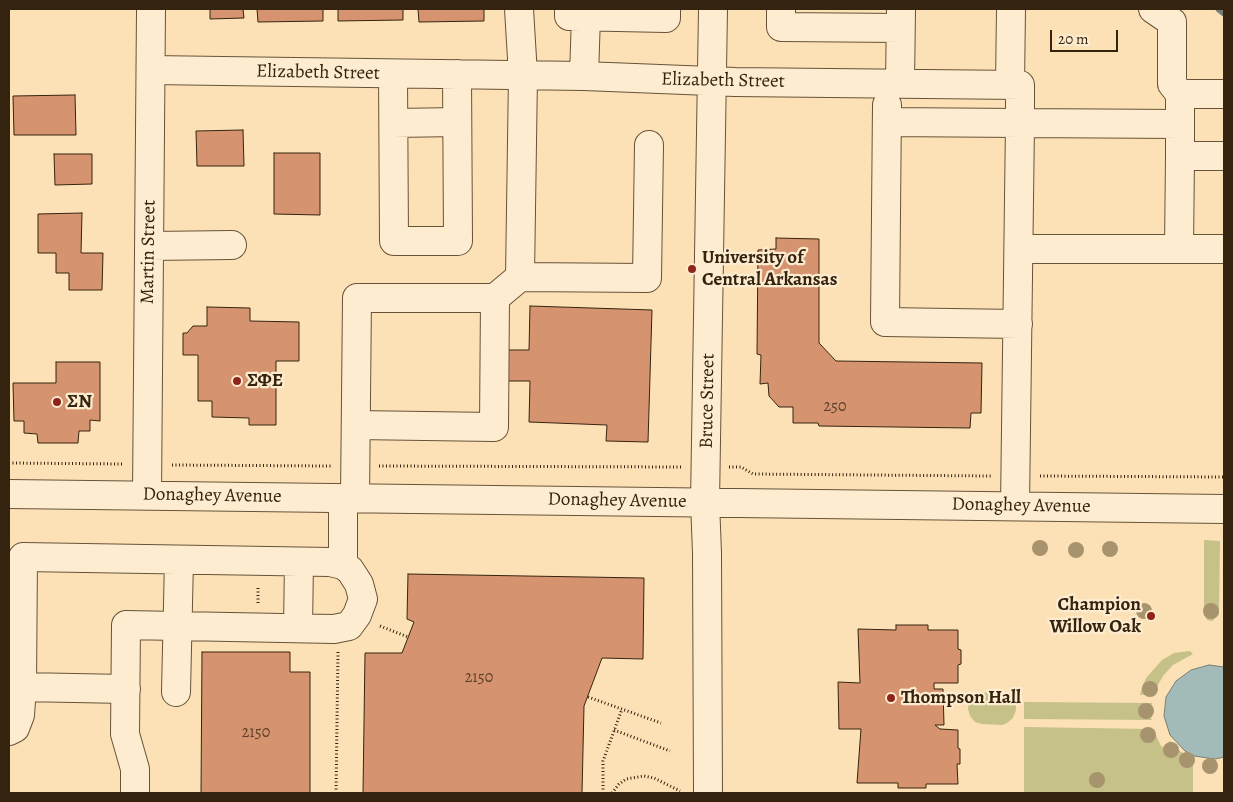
<!DOCTYPE html>
<meta charset="utf-8">
<style>
body{margin:0}
#map{position:relative;width:1233px;height:802px;overflow:hidden;background:#fde1b6;font-family:Alegreya,serif}
canvas{display:block}
.frame{position:absolute;inset:0;border:10px solid #34240f;pointer-events:none}
.scale{position:absolute;left:1050px;top:30px;width:68px;height:22px;box-sizing:border-box;border:2px solid #34240f;border-top:0;padding-left:6px;font-size:15px;line-height:18px;white-space:nowrap;color:#34240f;-webkit-text-stroke:4px #feecd0;paint-order:stroke}
</style>
<div id="map">
<canvas width="1233" height="802"></canvas>
<div class="frame"></div>
<div class="scale">20 m</div>
</div>
<script>
const c = document.querySelector('canvas').getContext('2d');
c.lineJoin = 'round';
function paint(path, color) { c.fillStyle = color; c.fill(path, 'evenodd'); }
const toPath = rows => new Path2D(rows.map(r => 'M' + r).join(''));
function strokePath(path, color, width, dash) { c.strokeStyle = color; c.lineWidth = width; c.lineCap = dash ? 'butt' : 'round'; c.setLineDash(dash || []); c.stroke(path); }
function drawText(font, color, halo, rows, align = 'center') {
  c.font = font + ' Alegreya,serif'; c.lineWidth = 4.5; c.setLineDash([]); c.textBaseline = 'middle'; c.strokeStyle = halo; c.fillStyle = color; for (const [text, x, y, turn = 0] of rows) {
    c.save(); c.translate(x, y); c.rotate((+turn || 0) * Math.PI / 180); c.textAlign = isNaN(turn) ? turn : align; if (halo) c.strokeText(text, 0, 0); c.fillText(text, 0, 0); c.restore();
  }
}
paint(toPath([
 [1204,540,1220,541,1219,615,1212,621,1207,620,1204,615],
 [1190,651,1193,654,1173,665,1163,676,1153,694,1140,695,1142,687,1146,678,1162,660,1174,653],
 [997,692,1007,694,1013,698,1016,705,1016,710,1013,718,1007,723,1002,725,982,724,975,722,970,716,968,709,969,702,971,698,980,693],
 [1024,702,1152,703,1150,716,1152,720,1024,719],
 [1024,727,1153,729,1161,746,1163,747,1170,741,1181,752,1193,758,1193,793,1024,793]
]), '#c5c189');
const water = toPath([
 [1209,665,1224,667,1224,757,1215,759,1194,756,1185,751,1170,735,1164,716,1166,697,1176,681,1191,670,1209,665]
]);
paint(water, '#a3bbb8');
strokePath(water, '#777f74', 1);
strokePath(toPath([
 [1219,9,1224,13]
]), '#777f74', 7);
const building = toPath([
 [210,9,243,9,244,18,210,19,210,9],
 [257,9,323,9,323,21,258,22,257,9],
 [338,9,403,9,403,20,338,21,338,9],
 [418,9,484,9,484,21,419,22,418,9],
 [75,95,76,135,14,135,13,96,75,95],
 [243,130,244,166,197,166,196,131,243,130],
 [274,153,320,153,320,215,274,214,274,153],
 [54,154,92,154,92,184,55,185,54,154],
 [82,213,81,253,103,253,102,290,69,290,69,273,56,273,56,253,38,253,38,214,82,213],
 [776,238,819,239,819,343,836,361,982,363,981,413,971,413,970,428,819,426,818,423,793,423,793,407,779,407,769,396,768,383,760,384,761,355,757,354,758,250,776,249,776,238],
 [530,306,652,310,648,442,606,441,607,425,529,422,530,381,506,381,506,350,529,350,530,306],
 [207,307,250,308,250,321,299,322,299,361,276,361,276,425,249,425,249,418,212,417,212,401,198,401,198,355,183,355,183,333,187,333,193,326,207,326,207,307],
 [56,362,100,362,100,421,90,420,90,431,79,431,78,443,38,443,37,434,24,433,24,421,14,421,13,383,56,383,56,362],
 [408,574,644,578,643,659,602,658,584,706,582,793,363,793,365,653,402,653,414,622,407,619,408,574],
 [896,625,928,625,928,630,958,630,958,649,961,650,961,664,958,665,958,683,934,683,934,689,943,689,944,725,935,725,940,729,958,730,958,748,960,749,960,764,957,764,958,784,926,784,926,788,898,788,898,783,857,783,861,729,839,729,838,682,860,683,858,629,896,630,896,625],
 [202,652,290,652,290,672,310,672,310,793,201,793,202,652]
]);
paint(building, '#d6936f');
strokePath(building, '#34240f', 1);
const minor = toPath([
 [519,9,523,75,520,277],
 [569,9,569,16,666,18,666,9],
 [781,9,781,27,900,28],
 [1153,9,1172,22,1172,84,1180,94,1180,124],
 [151,70,584,76,735,82,1020,85,1020,123,1180,124,1180,156,1224,156],
 [393,74,394,241,458,241,457,74],
 [584,76,586,16],
 [900,83,901,10],
 [1010,85,1011,9],
 [1180,94,1224,94],
 [887,105,885,322,1018,324],
 [887,122,1020,123,1015,506],
 [394,123,457,122],
 [150,246,232,245],
 [1019,249,1224,249],
 [1179,249,1180,156],
 [356,425,494,427,495,298],
 [9,494,1224,509],
 [147,495,151,9],
 [355,498,357,298,495,298,520,277,647,278,649,145],
 [343,565,343,498],
 [298,628,299,562],
 [22,687,126,689],
 [176,692,179,560],
 [9,731,15,728,20,715,22,687,23,557,330,562,343,565,350,570,359,584,363,599,357,615,349,626,334,629,126,625,125,734,135,769,135,793],
 [708,793,707,553,705,502,713,9]
]);
strokePath(minor, '#665339', 30);
strokePath(toPath([
 [9,463,123,464],
 [172,465,331,466],
 [379,466,681,467],
 [729,467,741,467,753,474,991,476],
 [1040,476,1224,477],
 [258,603,258,586],
 [380,626,408,637],
 [588,697,661,723],
 [614,730,670,751],
 [336,793,338,652],
 [603,793,603,761,622,709],
 [612,793,619,784,626,779,644,776,654,778,680,791]
]), '#34240f', 3, [1, 2.5]);
strokePath(minor, '#feecd0', 28);
c.fillStyle = '#a7936e';
for (const [x, y] of [
 [1040,548],
 [1110,549],
 [1076,550],
 [1144,611],
 [1211,611],
 [1150,689],
 [1146,711],
 [1148,735],
 [1171,750],
 [1187,760],
 [1210,766],
 [1097,780]
]) { c.beginPath(); c.arc(x, y, 8, 0, 2 * Math.PI); c.fill(); }
for (const [x, y, r, color] of [
 [692,269,5,"#8f2418"],
 [237,381,5,"#8f2418"],
 [57,402,5,"#8f2418"],
 [1151,616,5,"#8f2418"],
 [891,698,5,"#8f2418"]
]) { const dot = new Path2D(); dot.arc(x, y, r, 0, 2 * Math.PI); c.fillStyle = color; c.fill(dot); strokePath(dot, '#feecd0', 2); }
drawText('16px', '#5c4027', null, [
 ["250",835,407],
 ["2150",479,678],
 ["2150",256,733]
]);
drawText('19px', '#34240f', '#feecd0', [
 ["Elizabeth Street",318,73,1],
 ["Elizabeth Street",723,81,1],
 ["Martin Street",149,252,-89],
 ["Bruce Street",708,401,-89],
 ["Donaghey Avenue",212,496,1],
 ["Donaghey Avenue",617,501,1],
 ["Donaghey Avenue",1021,506,1]
]);
drawText('bold 19px', '#34240f', '#feecd0', [
 ["University of",702,258],
 ["Central Arkansas",702,280],
 ["ΣΦΕ",247,381],
 ["ΣΝ",67,402],
 ["Champion",1141,605,"right"],
 ["Willow Oak",1141,627,"right"],
 ["Thompson Hall",901,698]
], 'left');
</script>
